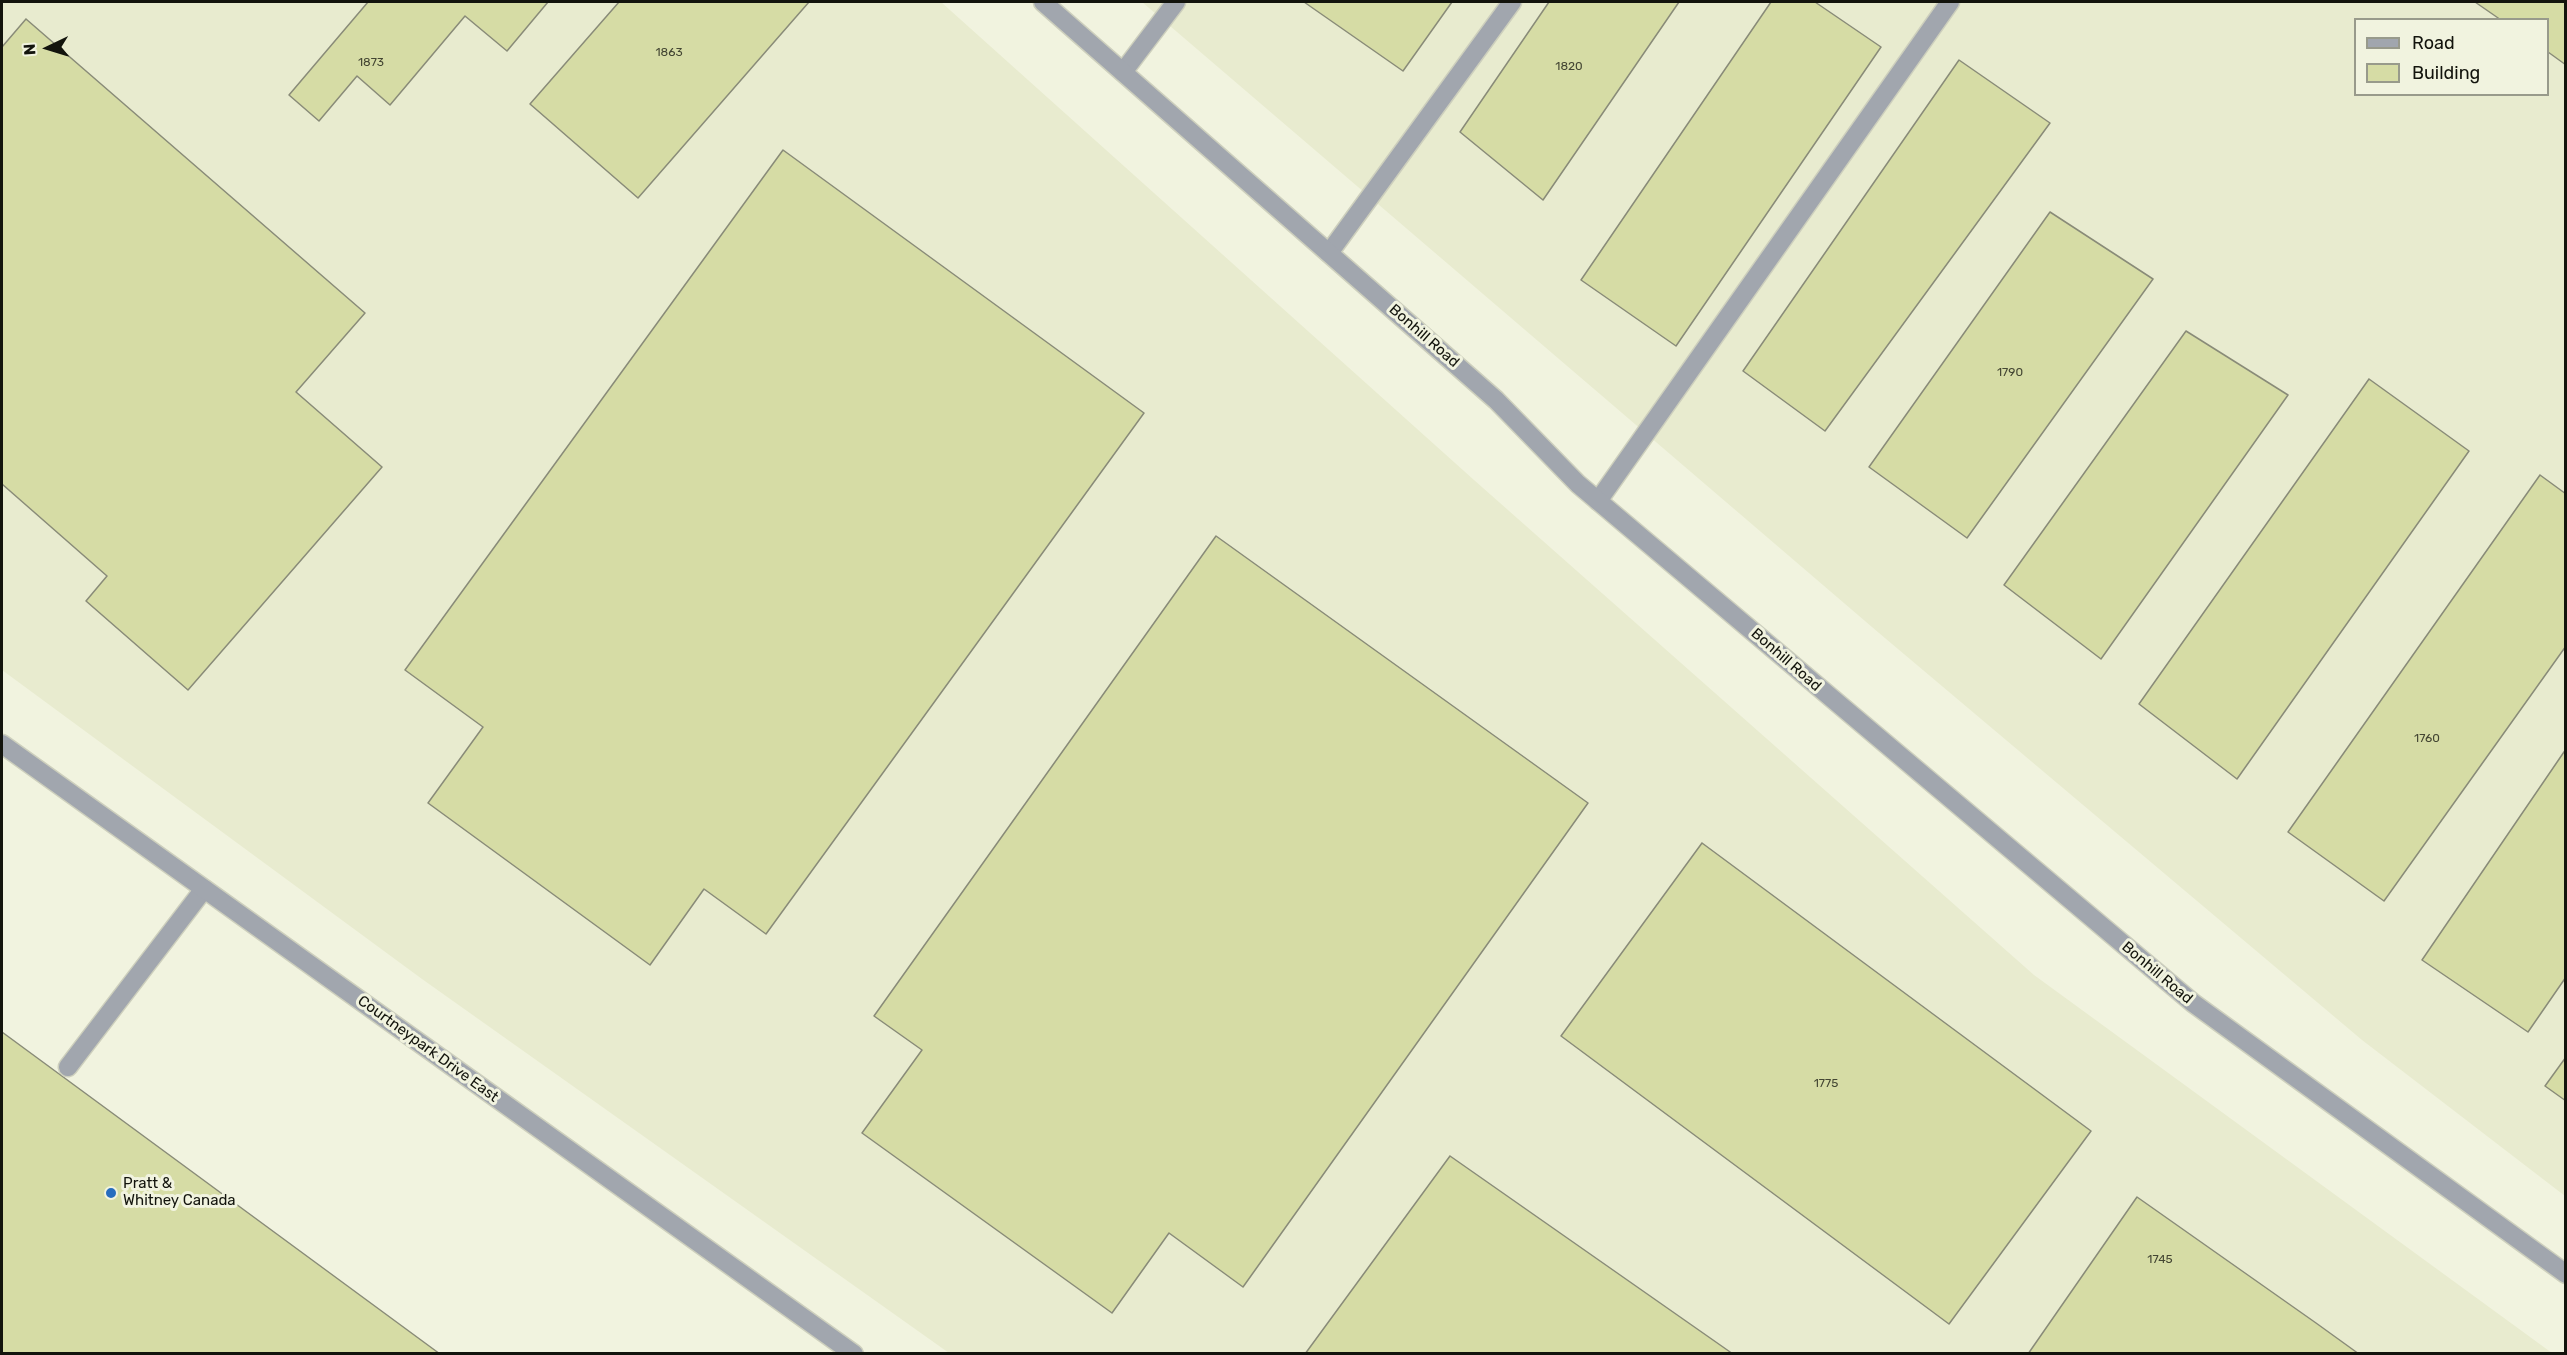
<!DOCTYPE html>
<style>
body{margin:0}
#map{position:relative;width:2567px;height:1355px;overflow:hidden;background:#f1f3df;font-family:Rubik,sans-serif}
canvas{display:block}
.frame{position:absolute;inset:0;border:3px solid #13140d;pointer-events:none}
.legend{position:absolute;left:2354px;top:18px;width:195px;height:78px;box-sizing:border-box;background:#f1f3df;border:2px solid #989a8b;margin:0;padding:8px 10px;list-style:none;font-size:18px;color:#13140d}
.legend li{display:flex;align-items:center;gap:12px;height:30px}
.legend b{width:30px;border:2px solid #989a8b}
.north{position:absolute;left:18px;top:18px;width:60px;height:60px;-webkit-text-stroke:4px #f1f3df;paint-order:stroke;rotate:266deg;font-size:16px;font-weight:700;line-height:24px;text-align:center;color:#13140d}
.north::after{content:'';display:block;margin:auto;width:21px;height:27px;background:#13140d;clip-path:polygon(50% 0,100% 100%,50% 72%,0 100%)}
</style>
<div id="map">
<canvas width="2567" height="1355"></canvas>
<div class="frame"></div>
<ul class="legend">
<li><b style="height:8px;background:#a1a6ae"></b>Road</li>
<li><b style="height:16px;background:#d6dca5"></b>Building</li>
</ul>
<div class="north">N</div>
</div>
<script>
const c = document.querySelector('canvas').getContext('2d');
c.lineJoin = 'round';
function paint(path, color) { c.fillStyle = color; c.fill(path, 'evenodd'); }
const toPath = rows => new Path2D(rows.map(r => 'M' + r).join(''));
function strokePath(path, color, width, dash) { c.strokeStyle = color; c.lineWidth = width; c.lineCap = dash ? 'butt' : 'round'; c.setLineDash(dash || []); c.stroke(path); }
function drawText(font, color, halo, rows, align = 'center') {
  c.font = font + ' Rubik,sans-serif'; c.lineWidth = 6; c.setLineDash([]); c.textBaseline = 'middle'; c.strokeStyle = halo; c.fillStyle = color; for (const [text, x, y, turn = 0] of rows) {
    c.save(); c.translate(x, y); c.rotate((+turn || 0) * Math.PI / 180); c.textAlign = isNaN(turn) ? turn : align; if (halo) c.strokeText(text, 0, 0); c.fillText(text, 0, 0); c.restore();
  }
}
paint(toPath([
 [2,2,941,2,1474,480,2034,975,2552,1353,949,1353,422,979,2,670],
 [1142,2,2565,2,2565,1196,2362,1040,1879,633],
 [2356,20,2548,20,2548,94,2356,94]
]), '#e8ebcf');
const building = toPath([
 [368,2,548,2,507,51,465,16,390,105,357,76,319,121,289,95,368,2],
 [619,2,809,2,638,198,530,104,619,2],
 [1304,2,1452,2,1403,71,1304,2],
 [1549,2,1679,2,1543,200,1460,132,1549,2],
 [1771,2,1815,2,1881,47,1676,346,1581,280,1771,2],
 [2475,2,2566,2,2566,65,2548,52,2548,20,2501,20,2475,2],
 [26,19,365,313,296,392,382,467,188,690,86,601,107,576,2,484,2,47,26,19],
 [1959,60,2050,123,1825,431,1743,371,1959,60],
 [783,150,1144,413,766,934,704,889,650,965,428,803,483,727,405,670,783,150],
 [2050,212,2153,279,1967,538,1869,467,2050,212],
 [2186,331,2288,395,2101,659,2004,585,2186,331],
 [2369,379,2469,451,2237,779,2139,704,2369,379],
 [2540,475,2566,494,2566,646,2384,901,2288,832,2540,475],
 [1216,536,1588,803,1243,1287,1169,1233,1112,1313,862,1133,922,1050,874,1016,1216,536],
 [2566,749,2566,977,2528,1032,2422,960,2566,749],
 [1702,843,2091,1131,1949,1324,1561,1036,1702,843],
 [2,1032,440,1354,2,1354,2,1032],
 [2566,1057,2566,1101,2545,1086,2566,1057],
 [1450,1156,1733,1354,1305,1354,1450,1156],
 [2137,1197,2316,1323,2359,1354,2028,1354,2137,1197]
]);
paint(building, '#d6dca5');
strokePath(building, '#898b78', 1.5);
const service = toPath([
 [1123,72,1176,2],
 [1329,253,1512,2],
 [1598,501,1950,2],
 [68,1067,204,889]
]);
const minor = toPath([
 [1043,2,1496,400,1578,484,2193,1003,2566,1274]
]);
const tertiary = toPath([
 [2,744,854,1354]
]);
strokePath(service, '#cdcfbd', 21);
strokePath(minor, '#cdcfbd', 21);
strokePath(tertiary, '#cdcfbd', 21);
strokePath(service, '#a1a6ae', 18);
strokePath(minor, '#a1a6ae', 18);
strokePath(tertiary, '#a1a6ae', 18);
for (const [x, y, r, color] of [
 [111,1193,6,"#276dbe"]
]) { const dot = new Path2D(); dot.arc(x, y, r, 0, 2 * Math.PI); c.fillStyle = color; c.fill(dot); strokePath(dot, '#f1f3df', 2); }
drawText('12px', '#444633', null, [
 ["1863",669,53],
 ["1873",371,63],
 ["1820",1569,67],
 ["1790",2010,373],
 ["1760",2427,739],
 ["1775",1826,1084],
 ["1745",2160,1260]
]);
drawText('15px', '#13140d', '#f1f3df', [
 ["Bonhill Road",1424,336,41],
 ["Bonhill Road",1786,660,41],
 ["Bonhill Road",2157,973,40],
 ["Courtneypark Drive East",428,1049,36]
]);
drawText('15px', '#13140d', '#f1f3df', [
 ["Pratt &",123,1184],
 ["Whitney Canada",123,1201]
], 'left');
</script>
